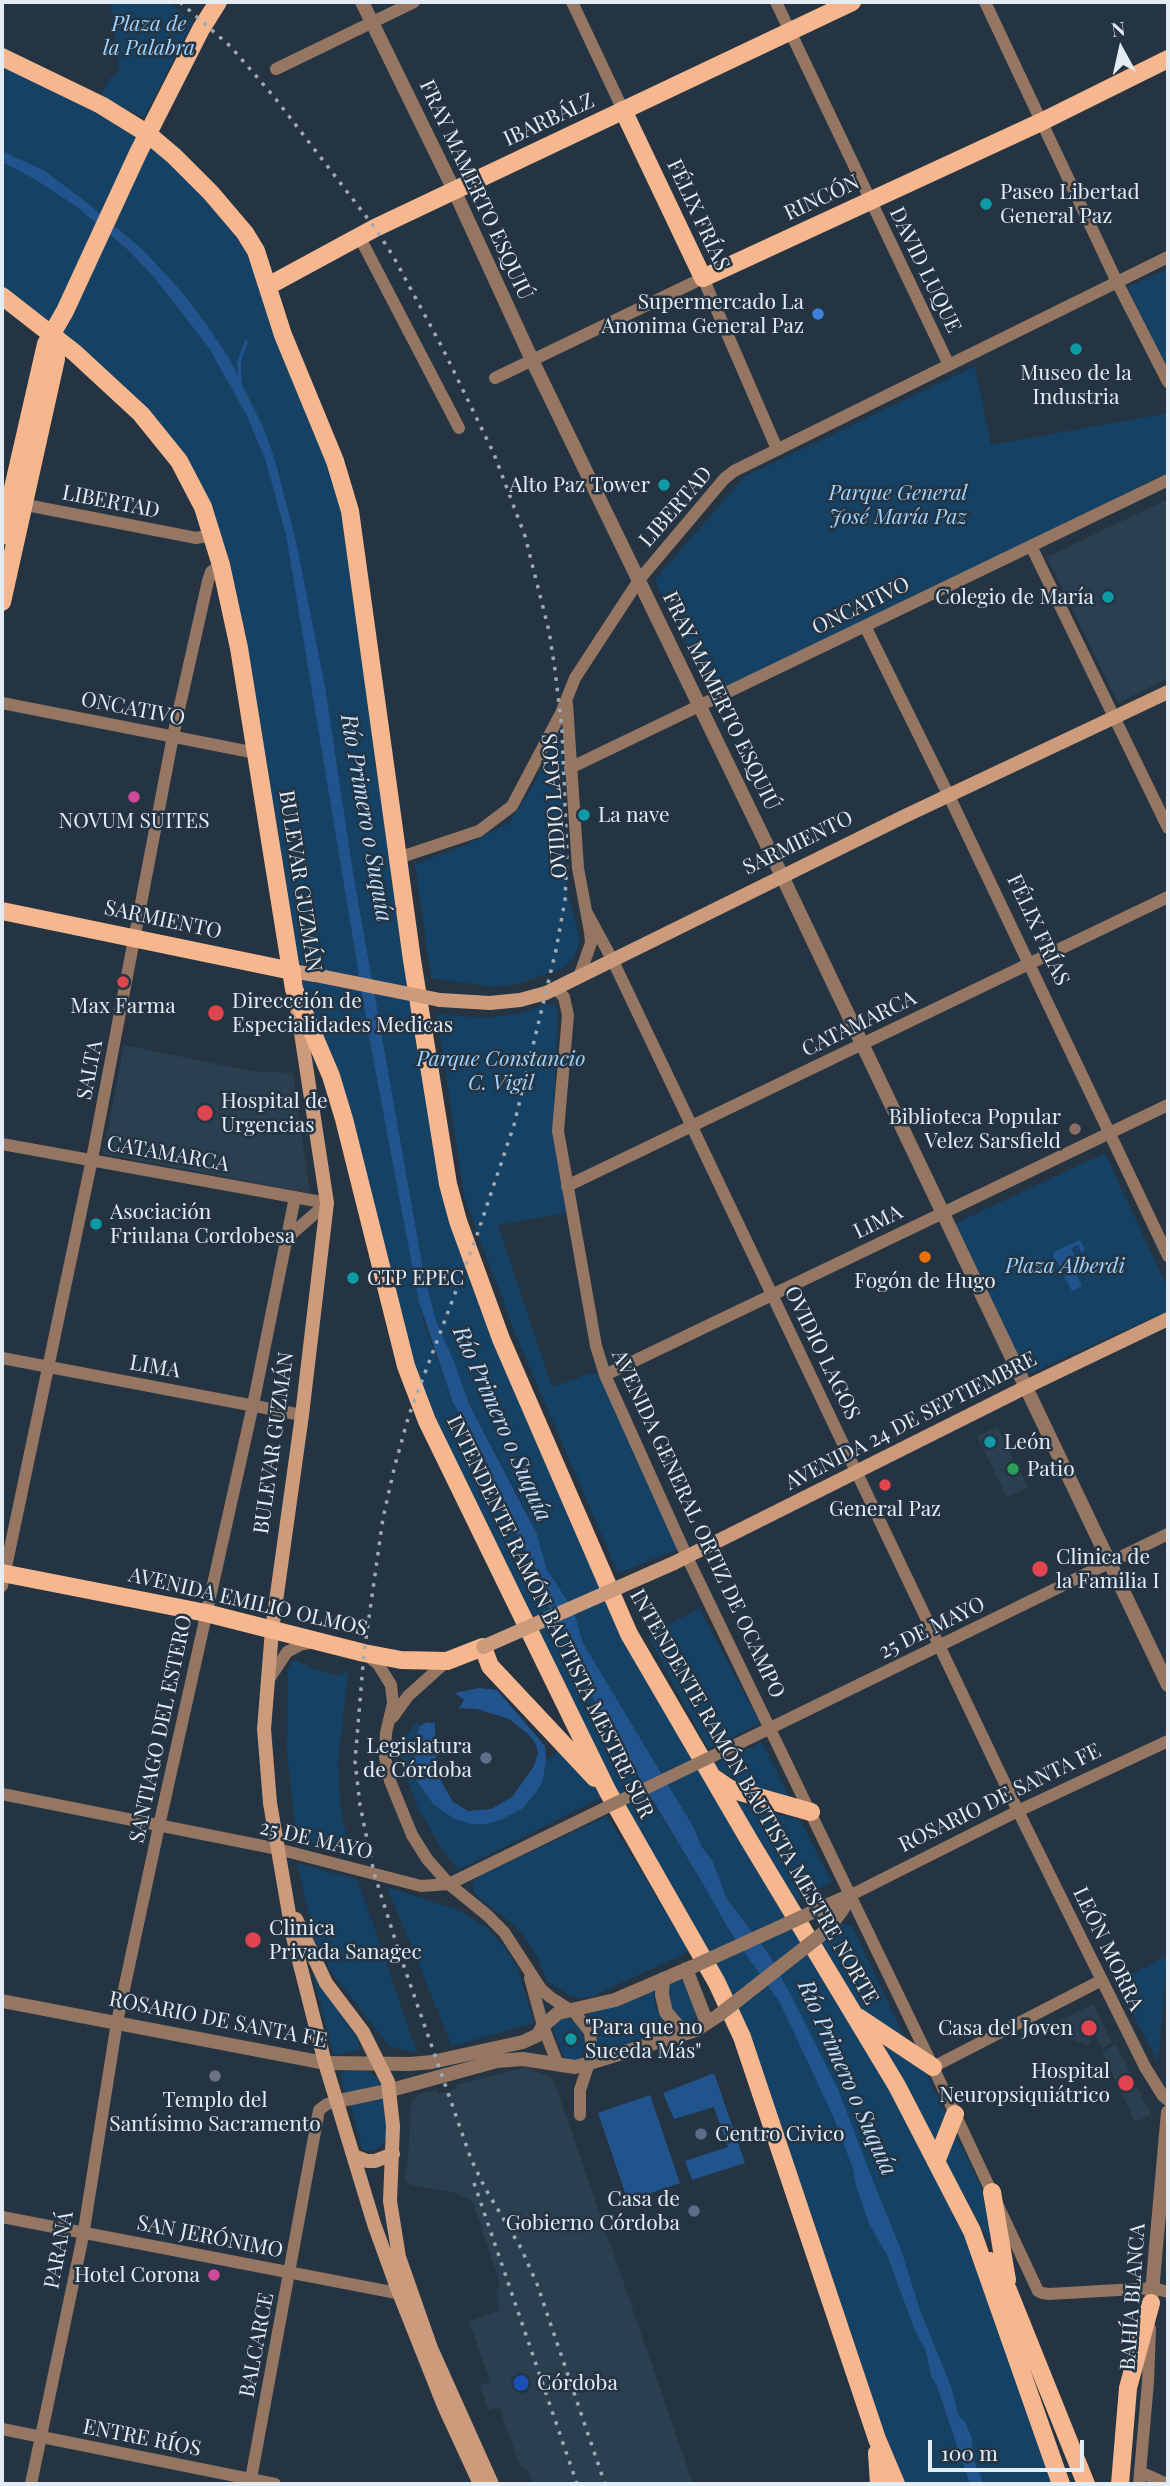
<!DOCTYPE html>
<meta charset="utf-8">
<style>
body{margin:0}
#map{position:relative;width:1170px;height:2486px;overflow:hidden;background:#253442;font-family:"Playfair Display",serif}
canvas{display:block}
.frame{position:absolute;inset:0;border:4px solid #e3ecf5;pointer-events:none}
.north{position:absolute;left:1086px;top:14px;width:70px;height:70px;-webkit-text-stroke:5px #253442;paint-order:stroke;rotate:352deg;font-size:19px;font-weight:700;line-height:28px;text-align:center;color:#e3ecf5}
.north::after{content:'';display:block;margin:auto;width:24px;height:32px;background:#e3ecf5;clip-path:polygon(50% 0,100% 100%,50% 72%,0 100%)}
.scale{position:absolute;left:928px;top:2440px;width:156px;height:32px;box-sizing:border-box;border:4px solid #e3ecf5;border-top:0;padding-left:9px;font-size:21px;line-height:24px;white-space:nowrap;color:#e3ecf5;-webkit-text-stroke:5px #253442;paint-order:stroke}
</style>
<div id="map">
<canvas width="1170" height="2486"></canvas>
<div class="frame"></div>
<div class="north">N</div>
<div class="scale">100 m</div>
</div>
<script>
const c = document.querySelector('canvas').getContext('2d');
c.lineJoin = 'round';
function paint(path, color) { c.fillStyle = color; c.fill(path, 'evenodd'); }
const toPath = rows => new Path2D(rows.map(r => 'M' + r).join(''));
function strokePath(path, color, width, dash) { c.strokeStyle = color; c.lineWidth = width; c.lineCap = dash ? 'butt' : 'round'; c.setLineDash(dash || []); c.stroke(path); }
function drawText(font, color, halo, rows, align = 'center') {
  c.font = font + ' "Playfair Display",serif'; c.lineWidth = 5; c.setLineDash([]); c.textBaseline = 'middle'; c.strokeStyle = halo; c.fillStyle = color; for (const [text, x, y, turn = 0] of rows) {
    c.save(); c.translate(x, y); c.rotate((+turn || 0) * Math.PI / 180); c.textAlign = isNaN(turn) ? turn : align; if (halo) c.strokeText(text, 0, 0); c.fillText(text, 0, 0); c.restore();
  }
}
paint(toPath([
 [1168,499,1168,678,1118,703,1047,557],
 [124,1045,251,1071,293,1073,310,1193,103,1154],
 [997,1427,1028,1487,1007,1498,977,1436],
 [1093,2004,1112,2043,1102,2048,1093,2032,1089,2045,1070,2039,1074,2025,1057,2033,1053,2024],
 [1116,2044,1151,2115,1135,2122,1102,2052],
 [526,2067,553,2078,693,2484,533,2484,529,2472,520,2466,499,2407,488,2410,480,2385,490,2382,469,2321,500,2310,496,2293,500,2283,473,2202,456,2193,411,2185,404,2178,408,2158,411,2103,416,2096,425,2092,437,2090,439,2094,457,2089,456,2085]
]), '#2a3f50');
paint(toPath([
 [110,2,169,2,193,22,144,118,101,96,110,78,116,76,119,70],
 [2,57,101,105,232,215,335,461,448,1184,617,1611,972,2231,1061,2484,984,2484,972,2456,972,2438,959,2417,951,2386,920,2310,901,2249,877,2191,838,2089,787,1987,768,1953,727,1899,712,1860,702,1847,694,1828,583,1643,573,1609,547,1570,537,1534,526,1511,469,1404,455,1364,436,1321,423,1269,353,872,325,686,296,541,263,427,229,358,207,325,182,292,144,251,90,205,45,171,2,151],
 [2,162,36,180,77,207,128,250,153,276,209,348,247,416,265,459,286,535,370,1042,424,1323,453,1403,460,1414,466,1429,479,1447,507,1516,538,1573,548,1606,579,1658,583,1679,635,1773,703,1884,729,1930,780,2003,831,2109,853,2169,856,2186,869,2224,887,2255,915,2331,926,2351,931,2376,937,2386,970,2484,896,2484,742,2037,427,1421,369,1220,294,989,221,565,179,461,2,296],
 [1165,270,1168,272,1168,370,1127,287],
 [975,366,991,445,1168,413,1168,472,1036,540,709,695,655,580,744,477],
 [558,731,562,758,565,869,569,899,579,936,578,948,572,959,563,968,518,984,494,987,431,978,415,864,462,847,509,823,534,784],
 [547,1004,555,1005,558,1010,554,1109,566,1213,498,1225,552,1387,591,1373,605,1375,681,1548,618,1573,515,1333,464,1196,437,1014,483,1018,517,1014],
 [1105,1153,1168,1289,1168,1311,1024,1376,954,1224],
 [699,1608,760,1723,708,1749,648,1636],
 [298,1661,314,1669,338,1676,348,1671,338,1761,340,1804,350,1854,304,1841,298,1839,296,1835,287,1751,288,1668,292,1662],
 [417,1721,420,1726,414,1744,414,1765,416,1780,433,1804,453,1818,487,1824,511,1815,522,1809,537,1791,543,1780,546,1761,561,1749,604,1796,458,1870,440,1846,418,1808,402,1766,402,1744],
 [762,1742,790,1798,741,1784,714,1765],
 [736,1802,800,1820,832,1882,795,1901],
 [607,1816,690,1951,593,1996,583,1998,572,1997,547,1981,538,1958,521,1933,509,1921,475,1895,472,1883,480,1876],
 [297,1863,358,1880,417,2053,389,2046,333,1974,315,1942],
 [387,1887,460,1911,485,1926,506,1949,517,1967,534,2023,452,2046],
 [841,1923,852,1926,907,2042,864,2021,818,1941],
 [1167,1956,1158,2062,1116,1982],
 [313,1974,359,2041,359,2050,334,2056],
 [679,1979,686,1982,697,2016,690,2022,686,2023,670,2011,668,1983],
 [655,1987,654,1998,657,2011,665,2023,673,2029,597,2053,596,2035,585,2016],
 [565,2016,576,2023,583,2035,584,2050,580,2061,564,2058,554,2032,555,2023],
 [880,2043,925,2070,986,2198,990,2243],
 [363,2068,378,2078,380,2087,345,2093,341,2075,343,2070],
 [384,2099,387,2138,382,2145,374,2150,363,2150,350,2104]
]), '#144164');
paint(toPath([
 [2,151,45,171,90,205,144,251,182,292,207,325,229,358,263,427,274,457,296,541,325,686,353,872,423,1269,436,1321,455,1364,469,1404,537,1534,547,1570,573,1609,583,1643,694,1828,702,1847,712,1860,727,1899,768,1953,787,1987,838,2089,877,2191,901,2249,920,2310,951,2386,959,2417,964,2420,972,2438,972,2456,984,2484,970,2484,969,2481,937,2386,931,2376,926,2351,915,2331,887,2255,869,2224,856,2186,853,2169,834,2118,780,2003,729,1930,703,1884,601,1714,580,1672,581,1665,579,1658,548,1606,538,1573,507,1516,479,1447,466,1429,460,1414,453,1403,419,1302,370,1042,286,535,265,459,247,416,209,348,153,276,128,250,77,207,36,180,2,162],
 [1080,1240,1085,1250,1081,1252,1078,1245,1071,1248,1074,1255,1065,1260,1070,1269,1073,1268,1082,1286,1072,1291,1057,1261,1053,1258,1054,1252],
 [479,1688,497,1690,545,1746,546,1761,543,1780,537,1791,522,1809,500,1820,487,1824,470,1824,453,1818,433,1804,416,1780,414,1744,420,1726,427,1722,435,1723,435,1753,441,1781,453,1802,468,1811,491,1809,512,1797,534,1766,538,1753,536,1744,528,1734,509,1719,477,1709,459,1708,464,1700,455,1693],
 [714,2073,745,2163,692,2180,685,2161,728,2147,714,2107,674,2119,663,2093],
 [650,2095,680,2183,628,2201,598,2113]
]), '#21548c');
strokePath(toPath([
 [240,384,239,362,246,342]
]), '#21548c', 3.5);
strokePath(toPath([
 [572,2,623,110],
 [776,2,949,365],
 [985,2,1117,282,1168,382],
 [276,69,414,2],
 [359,236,459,428],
 [495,378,703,278,777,449],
 [16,503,186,536,196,538,213,535],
 [1031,546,1168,828],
 [865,626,949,796,1168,1256],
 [2,703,256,753],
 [567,704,578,868,590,932,591,943,579,977],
 [570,768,1168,480],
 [398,858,479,831,512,806,561,713,575,678,639,580,724,479,734,471,1168,257],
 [587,913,613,961,1018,1811,1145,2067,1163,2096,1168,2100],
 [556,989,564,997,568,1015,558,1131,596,1346,605,1375,687,1557,933,2067,1038,2291,1042,2293,1049,2294,1153,2288,1168,2292],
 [2,1144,327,1203],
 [567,1186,1168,897],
 [287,1238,327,1203],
 [2,1358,302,1415],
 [605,1375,1168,1105],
 [2,1586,92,1159,173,736,208,581,211,572,221,565],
 [367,1655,378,1664,391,1685,393,1703,386,1733,385,1757,390,1781,412,1835,427,1859,449,1884,487,1915,504,1932,541,1989,550,1997,575,2013,590,2032,592,2054,580,2090,580,2115],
 [269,1679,287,1652,300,1645,314,1642],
 [393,1717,408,1696,447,1661],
 [713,1756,1168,1534],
 [2,1794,278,1849,421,1886,449,1884,607,1807],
 [851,1895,1018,1811,1168,1741],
 [530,1978,543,2026,558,2065],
 [933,2067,1102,1980],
 [2,2217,407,2295],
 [2,2429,275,2484],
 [1140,2472,1167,2484],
 [31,2484,83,2236,117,2022,159,1826,253,1405,295,1197],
 [250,2484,319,2110,327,2104,338,2101],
 [1139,2484,1148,2382,1150,2328]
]), '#947662', 12);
strokePath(toPath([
 [362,2,454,190,532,360,782,876,1168,1685],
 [815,1911,851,1895],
 [826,1931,842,1910,851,1895],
 [686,1969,707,2023],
 [663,1979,662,1995,666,2012,676,2024,687,2032],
 [2,2001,325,2063,410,2064,432,2062,523,2042,538,2035,543,2026,558,2013,615,2000,692,1967],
 [338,2101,391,2090,497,2061,523,2059,575,2067,583,2065,696,2030,719,2015],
 [1151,2303,1168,2112]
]), '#947662', 14);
strokePath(toPath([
 [292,971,315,975],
 [440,1000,490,1003,520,1000,546,993,905,816,1168,692],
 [297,1007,327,1203,302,1415,272,1630,264,1729,270,1803,293,1937,325,2063,374,2224,399,2293,444,2406,480,2484],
 [674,1563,1026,1387,1168,1319],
 [296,1919,326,1983,363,2032,388,2082,393,2126,390,2201,399,2257,431,2348,492,2484],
 [354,2156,367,2161,375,2161,393,2154]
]), '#cb9b7b', 14);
strokePath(toPath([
 [2,57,101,105,148,134,174,156,211,193,245,233,256,251,283,335,335,461,350,511,412,960,448,1184,458,1221,501,1339,629,1634,749,1840,897,2086,972,2231,1061,2484],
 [623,110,703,278,1041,122,1168,59],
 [268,286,375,228,852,2],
 [2,296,75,353,141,414,179,461,203,507,221,565,239,648,294,989,331,1076,344,1119,406,1366,427,1421,607,1790,717,1983,742,2037,877,2439,896,2484],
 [2,536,46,344,65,311,138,153,201,29,218,2],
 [2,602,56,359,53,335],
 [2,911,292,971],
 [2,1573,206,1613,364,1653,401,1660,447,1661,483,1647,490,1666,595,1778],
 [714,1778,730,1789,811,1812],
 [858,2017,933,2067],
 [936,2162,955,2114],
 [992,2192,1007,2280],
 [990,2261,1008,2290,1086,2484],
 [877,2453,879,2484],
 [1120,2484,1128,2388,1151,2303]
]), '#f6b78e', 18);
strokePath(toPath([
 [180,2,231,47,275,98,375,228,393,256,443,349,494,454,525,536,549,631,555,670,562,730,567,854,565,900,556,950,514,1125,476,1238,409,1415,395,1465,383,1518,364,1653,355,1761,360,1805,374,1873,400,1955,471,2159,485,2188,521,2248,537,2284,605,2484],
 [474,2183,577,2484]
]), '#9faab4', 3.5, [3.5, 7]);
strokePath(toPath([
 [607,1807,713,1756]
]), '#947662', 12);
strokePath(toPath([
 [692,1967,815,1911],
 [719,2015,826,1931]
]), '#947662', 14);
strokePath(toPath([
 [315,975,440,1000],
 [483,1647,674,1563]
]), '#cb9b7b', 14);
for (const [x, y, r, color] of [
 [986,204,7,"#0f9aa8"],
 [818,314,7,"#3f7fe0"],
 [1076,349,7,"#0f9aa8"],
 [664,485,7,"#0f9aa8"],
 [1108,597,7,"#0f9aa8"],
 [134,797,7,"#d1479c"],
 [584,815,7,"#0f9aa8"],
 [123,982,7,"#e0444e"],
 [216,1013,9,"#e0444e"],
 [205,1113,9,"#e0444e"],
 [1075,1129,7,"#8d6e63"],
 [96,1224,7,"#0f9aa8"],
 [925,1257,7,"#e8710a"],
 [353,1278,7,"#0f9aa8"],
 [990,1442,7,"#0f9aa8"],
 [1013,1469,7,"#2e9e5b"],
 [885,1485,7,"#e0444e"],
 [1040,1569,9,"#e0444e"],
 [486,1758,7,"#5c6f8a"],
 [253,1940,9,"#e0444e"],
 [1089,2028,9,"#e0444e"],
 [571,2039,7,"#0f9aa8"],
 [215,2076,7,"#6b7280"],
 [1126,2083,9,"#e0444e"],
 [701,2134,7,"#5c6f8a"],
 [694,2211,7,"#5c6f8a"],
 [214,2275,7,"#d1479c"],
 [521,2383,9,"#1a4fb4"]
]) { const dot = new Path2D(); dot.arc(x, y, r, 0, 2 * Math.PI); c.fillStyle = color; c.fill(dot); strokePath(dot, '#253442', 2.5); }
drawText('italic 21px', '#9fd2fe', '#253442', [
 ["Plaza de",149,24],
 ["la Palabra",149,48],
 ["Parque General",898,493],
 ["José María Paz",898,517],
 ["Parque Constancio",501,1059],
 ["C. Vigil",501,1083],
 ["Plaza Alberdi",1065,1266]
]);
drawText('21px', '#e3ecf5', '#253442', [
 ["IBARBÁLZ",549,120,-25],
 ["FRAY MAMERTO ESQUIÚ",476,190,65],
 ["RINCÓN",822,198,-25],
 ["FÉLIX FRÍAS",698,215,65],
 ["DAVID LUQUE",925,270,64],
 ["LIBERTAD",111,502,11],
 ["LIBERTAD",676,507,-49],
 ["ONCATIVO",861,606,-26],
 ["FRAY MAMERTO ESQUIÚ",721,701,64],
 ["ONCATIVO",133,709,11],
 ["OVIDIO LAGOS",555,806,-94],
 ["SARMIENTO",798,843,-26],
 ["BULEVAR GUZMÁN",300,881,81],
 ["SARMIENTO",163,920,12],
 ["FÉLIX FRÍAS",1038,930,65],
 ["CATAMARCA",859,1024,-26],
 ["SALTA",90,1070,-79],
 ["CATAMARCA",168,1154,10],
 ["LIMA",878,1222,-26],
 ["OVIDIO LAGOS",822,1353,64],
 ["LIMA",155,1367,10],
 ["AVENIDA 24 DE SEPTIEMBRE",911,1421,-27],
 ["BULEVAR GUZMÁN",274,1443,-82],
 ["AVENIDA GENERAL ORTIZ DE OCAMPO",698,1524,65],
 ["AVENIDA EMILIO OLMOS",248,1602,13],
 ["INTENDENTE RAMÓN BAUTISTA MESTRE SUR",550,1617,64],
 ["25 DE MAYO",932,1628,-26],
 ["SANTIAGO DEL ESTERO",161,1729,-78],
 ["INTENDENTE RAMÓN BAUTISTA MESTRE NORTE",754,1797,60],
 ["ROSARIO DE SANTA FE",1000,1798,-26],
 ["25 DE MAYO",316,1840,13],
 ["LEÓN MORRA",1108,1949,64],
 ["ROSARIO DE SANTA FE",218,2020,11],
 ["SAN JERÓNIMO",210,2237,11],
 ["PARANÁ",59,2250,-79],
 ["BAHÍA BLANCA",1133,2297,-86],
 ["BALCARCE",257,2345,-79],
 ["ENTRE RÍOS",142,2438,11]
]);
drawText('21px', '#e3ecf5', '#253442', [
 ["Paseo Libertad",1000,192],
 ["General Paz",1000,216],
 ["Supermercado La",804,302,"right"],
 ["Anonima General Paz",804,326,"right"],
 ["Museo de la",1076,373,"center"],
 ["Industria",1076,397,"center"],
 ["Alto Paz Tower",650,485,"right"],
 ["Colegio de María",1094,597,"right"],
 ["La nave",598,815],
 ["NOVUM SUITES",134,821,"center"],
 ["Direccción de",232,1001],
 ["Especialidades Medicas",232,1025],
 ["Max Farma",123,1006,"center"],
 ["Hospital de",221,1101],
 ["Urgencias",221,1125],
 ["Biblioteca Popular",1061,1117,"right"],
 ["Velez Sarsfield",1061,1141,"right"],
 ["Asociación",110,1212],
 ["Friulana Cordobesa",110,1236],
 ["CTP EPEC",367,1278],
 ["Fogón de Hugo",925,1281,"center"],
 ["León",1004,1442],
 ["Patio",1027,1469],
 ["General Paz",885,1509,"center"],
 ["Clinica de",1056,1557],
 ["la Familia I",1056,1581],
 ["Legislatura",472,1746,"right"],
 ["de Córdoba",472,1770,"right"],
 ["Clinica",269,1928],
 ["Privada Sanagec",269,1952],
 ["\"Para que no",585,2027],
 ["Suceda Más\"",585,2051],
 ["Casa del Joven",1073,2028,"right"],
 ["Hospital",1110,2071,"right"],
 ["Neuropsiquiátrico",1110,2095,"right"],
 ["Templo del",215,2100,"center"],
 ["Santísimo Sacramento",215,2124,"center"],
 ["Centro Civico",715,2134],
 ["Casa de",680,2199,"right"],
 ["Gobierno Córdoba",680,2223,"right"],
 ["Hotel Corona",200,2275,"right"],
 ["Córdoba",537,2383]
], 'left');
drawText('italic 23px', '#c1ddfe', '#253442', [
 ["Río Primero o Suquía",366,818,80],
 ["Río Primero o Suquía",502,1424,66],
 ["Río Primero o Suquía",847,2078,66]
]);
</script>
